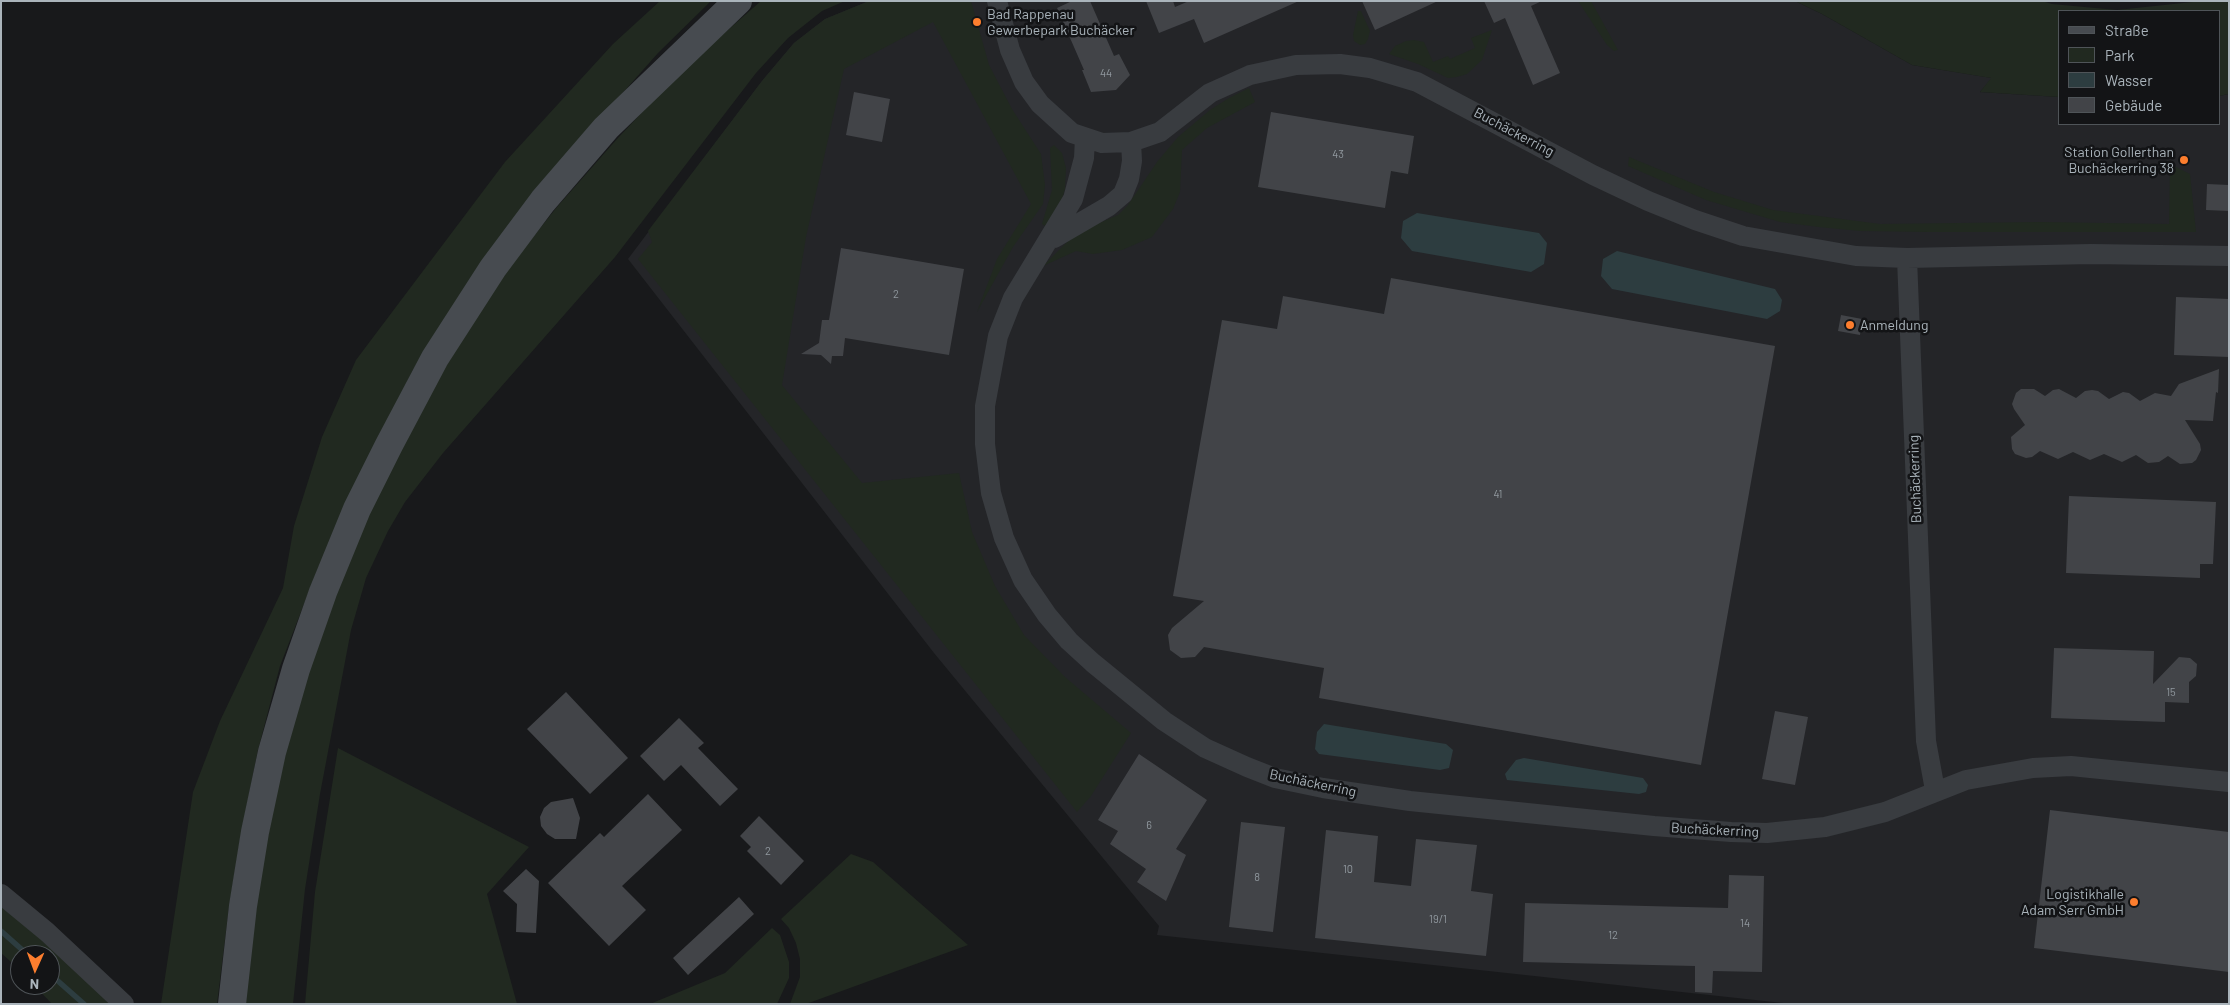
<!DOCTYPE html>
<meta charset="utf-8">
<style>
body{margin:0}
#map{position:relative;width:2230px;height:1005px;overflow:hidden;background:#18191b;font-family:Barlow,sans-serif}
canvas{display:block}
.frame{position:absolute;inset:0;border:2px solid #aab4bb;pointer-events:none}
.legend{position:absolute;left:2058px;top:10px;width:162px;height:115px;box-sizing:border-box;background:#131416;border:1px solid #4f5458;margin:0;padding:6px 9px;list-style:none;font-size:15px;color:#aab4bb}
.legend li{display:flex;align-items:center;gap:10px;height:25px}
.legend b{width:25px;border:1px solid #4f5458}
.north{position:absolute;left:10px;top:945px;width:50px;height:50px;box-sizing:border-box;background:#131416;border:1px solid #4f5458;border-radius:50%;rotate:182deg;font-size:14px;font-weight:700;line-height:20px;text-align:center;color:#aab4bb}
.north::after{content:'';display:block;margin:auto;width:18px;height:22px;background:#fd7e2e;clip-path:polygon(50% 0,100% 100%,50% 72%,0 100%)}
</style>
<div id="map">
<canvas width="2230" height="1005"></canvas>
<div class="frame"></div>
<ul class="legend">
<li><b style="height:6px;background:#474b50"></b>Straße</li>
<li><b style="height:14px;background:#212920"></b>Park</li>
<li><b style="height:14px;background:#2d3d40"></b>Wasser</li>
<li><b style="height:14px;background:#424448"></b>Gebäude</li>
</ul>
<div class="north">N</div>
</div>
<script>
const c = document.querySelector('canvas').getContext('2d');
c.lineJoin = 'round';
function paint(path, color) { c.fillStyle = color; c.fill(path, 'evenodd'); }
const toPath = rows => new Path2D(rows.map(r => 'M' + r).join(''));
function strokePath(path, color, width, dash) { c.strokeStyle = color; c.lineWidth = width; c.lineCap = dash ? 'butt' : 'round'; c.setLineDash(dash || []); c.stroke(path); }
function drawText(font, color, halo, rows, align = 'center') {
  c.font = font + ' Barlow,sans-serif'; c.lineWidth = 5; c.setLineDash([]); c.textBaseline = 'middle'; c.strokeStyle = halo; c.fillStyle = color; for (const [text, x, y, turn = 0] of rows) {
    c.save(); c.translate(x, y); c.rotate((+turn || 0) * Math.PI / 180); c.textAlign = isNaN(turn) ? turn : align; if (halo) c.strokeText(text, 0, 0); c.fillText(text, 0, 0); c.restore();
  }
}
paint(toPath([
 [869,1,1795,1,1822,14,1912,65,1992,78,1980,92,2059,97,2059,124,2219,124,2219,96,2229,94,2229,1004,1792,1004,1157,935,1159,926,934,653,628,259,762,81,794,43,825,19]
]), '#242528');
paint(toPath([
 [660,1,711,1,658,53,596,123,484,262,413,370,318,568,280,666,258,750,242,829,229,907,217,1004,161,1004,193,792,220,721,283,588,294,526,322,437,356,360,505,162,613,44],
 [761,1,845,1,822,11,788,38,756,73,615,257,443,453,405,502,388,531,366,578,351,630,320,794,305,889,293,1004,242,1004,253,908,285,753,308,670,335,596,368,515,437,380,505,272,557,207,617,139,681,71],
 [869,1,971,1,989,65,1012,109,1041,154,1045,185,1043,204,1013,247,977,312,997,259,1031,204,933,22,844,69,806,237,782,385,862,483,959,473,972,532,995,586,1024,635,1065,677,1131,733,1091,796,1077,812,638,259,652,242,648,231,762,81,794,43,825,19],
 [1578,1,1591,1,1618,50,1614,51,1607,45],
 [1795,1,2042,1,2052,4,2117,10,2202,1,2229,1,2229,94,2219,96,2219,11,2059,11,2059,97,1980,92,1991,78,1912,65,1822,14],
 [1358,11,1361,11,1370,31,1368,39,1365,44,1360,45,1354,41,1353,35],
 [1492,30,1482,60,1467,74,1457,77,1448,78,1418,64,1389,54,1395,46,1406,41,1414,40,1424,42,1433,62,1448,56,1450,59,1475,48,1471,38],
 [1249,88,1255,102,1207,128,1182,150,1180,192,1173,209,1152,237,1122,250,1093,254,1076,251,1043,266,1076,233,1118,215,1128,205,1157,162,1178,137,1210,110,1229,98],
 [1054,145,1062,153,1066,168,1065,189,1060,206,1045,226,1042,224,1052,190,1050,148],
 [1629,157,1714,192,1773,210,1880,224,2040,222,2169,224,2170,164,2190,174,2196,232,1927,232,1860,231,1819,227,1780,222,1706,200,1628,166],
 [338,748,529,847,487,894,517,1004,305,1004,315,892],
 [851,854,873,862,968,945,806,1004,790,1004,800,977,800,959,796,943,789,928,781,919],
 [1,903,115,1004,52,1004,34,985,50,985,50,955,20,955,20,970,1,953],
 [772,928,780,935,789,962,789,978,777,1004,650,1004,725,973]
]), '#212920');
paint(toPath([
 [1417,213,1539,233,1547,243,1544,264,1531,272,1412,251,1401,238,1403,221],
 [1617,251,1775,289,1782,300,1780,311,1767,319,1612,289,1601,276,1603,259],
 [1324,724,1446,744,1453,750,1449,768,1440,770,1319,754,1315,749,1317,732],
 [1524,758,1643,778,1648,785,1646,792,1639,794,1507,780,1505,774,1516,760]
]), '#2d3d40');
strokePath(toPath([
 [1,931,28,955],
 [50,974,84,1004]
]), '#2d3d40', 5.5);
paint(toPath([
 [1072,1,1090,1,1114,56,1119,54,1130,75,1116,90,1091,92,1082,70,1084,70,1057,8],
 [1146,1,1173,1,1175,7,1189,1,1299,1,1204,43,1194,19,1159,33],
 [1362,1,1438,1,1375,30],
 [1484,1,1542,1,1531,6,1560,73,1533,85,1505,18,1494,23],
 [854,92,890,99,882,142,846,135],
 [1271,112,1414,136,1408,174,1391,171,1385,208,1258,187],
 [2207,184,2229,185,2229,211,2206,210],
 [841,248,964,269,949,355,845,338,843,356,832,356,831,364,821,355,801,354,819,343,822,320,829,320],
 [1391,278,1775,346,1701,765,1319,698,1324,668,1204,647,1195,657,1181,658,1170,650,1168,635,1172,628,1204,601,1173,596,1222,320,1277,329,1283,296,1384,314],
 [2176,297,2229,299,2229,357,2174,355],
 [1841,315,1862,319,1860,335,1838,331],
 [2219,369,2218,393,2216,392,2213,421,2185,420,2200,444,2201,450,2196,460,2192,463,2180,464,2168,456,2159,462,2148,463,2136,455,2122,462,2104,454,2090,460,2073,452,2058,459,2040,451,2032,457,2026,458,2015,454,2012,449,2011,437,2025,425,2014,409,2012,404,2016,393,2021,389,2034,389,2045,396,2053,390,2059,389,2076,398,2085,391,2092,390,2098,391,2109,399,2123,392,2129,393,2140,401,2155,393,2171,396,2179,384],
 [2069,496,2216,502,2213,564,2200,564,2200,578,2066,573],
 [2054,648,2154,651,2153,684,2179,657,2190,658,2197,664,2196,676,2189,682,2189,703,2165,702,2165,722,2051,718],
 [566,692,628,758,590,794,527,729],
 [1775,711,1808,717,1795,785,1762,779],
 [679,718,704,743,698,748,738,789,720,806,681,765,664,781,640,756],
 [1139,754,1207,800,1176,849,1186,855,1166,901,1137,882,1146,869,1110,844,1118,831,1098,820],
 [648,794,682,830,622,886,646,910,609,946,548,883,600,833,604,837],
 [573,798,580,818,576,839,555,839,547,834,541,826,540,817,544,808,551,802],
 [2050,810,2229,832,2229,972,2034,948],
 [759,816,804,861,781,885,747,851,751,847,740,836],
 [1241,822,1285,827,1273,932,1229,927],
 [1326,830,1378,836,1374,882,1411,886,1416,839,1477,845,1471,891,1493,894,1486,956,1315,938],
 [526,869,539,881,536,933,516,932,517,904,503,891],
 [1729,875,1764,876,1762,972,1713,971,1712,993,1695,992,1695,966,1523,962,1525,903,1728,908],
 [739,897,754,914,688,975,673,958]
]), '#424448');
strokePath(toPath([
 [997,1,1010,50,1024,82,1040,104,1072,133,1102,143,1131,142,1160,132,1210,93,1250,75,1296,65,1340,64,1370,68,1417,82,1593,175,1648,201,1695,220,1743,236,1856,256,1907,258,2091,254,2229,256],
 [1085,138,1084,158,1073,199,1013,298,998,336,985,406,985,444,991,493,1004,538,1023,580,1047,615,1069,641,1093,663,1164,721,1205,748,1247,767,1275,778,1323,788,1410,801,1654,826,1731,832,1767,833,1825,827,1885,812,1966,780,2033,768,2071,766,2229,782],
 [1054,238,1109,206,1123,194,1129,179,1132,161,1131,142],
 [1907,258,1926,741,1935,790],
 [1,894,47,932,124,1004]
]), '#393c40', 20);
strokePath(toPath([
 [232,1004,243,906,255,832,272,752,296,669,323,592,357,509,389,445,435,358,493,268,543,201,606,128,738,1]
]), '#474b50', 28);
for (const [x, y, r, color] of [
 [977,22,5,"#fd7e2e"],
 [2184,160,5,"#fd7e2e"],
 [1850,325,5,"#fd7e2e"],
 [2134,902,5,"#fd7e2e"]
]) { const dot = new Path2D(); dot.arc(x, y, r, 0, 2 * Math.PI); c.fillStyle = color; c.fill(dot); strokePath(dot, '#131416', 2); }
drawText('11px', '#90989e', null, [
 ["44",1106,73],
 ["43",1338,154],
 ["2",896,294],
 ["41",1498,494],
 ["15",2171,692],
 ["6",1149,825],
 ["2",768,851],
 ["10",1348,869],
 ["8",1257,877],
 ["19/1",1438,919],
 ["14",1745,923],
 ["12",1613,935]
]);
drawText('14px', '#aab4bb', '#131416', [
 ["Bad Rappenau",987,14],
 ["Gewerbepark Buchäcker",987,30],
 ["Station Gollerthan",2174,152,"right"],
 ["Buchäckerring 38",2174,168,"right"],
 ["Anmeldung",1860,325],
 ["Logistikhalle",2124,894,"right"],
 ["Adam Serr GmbH",2124,910,"right"]
], 'left');
drawText('14px', '#aab4bb', '#131416', [
 ["Buchäckerring",1514,132,28],
 ["Buchäckerring",1915,479,-92],
 ["Buchäckerring",1313,783,12],
 ["Buchäckerring",1715,830,3]
]);
</script>
